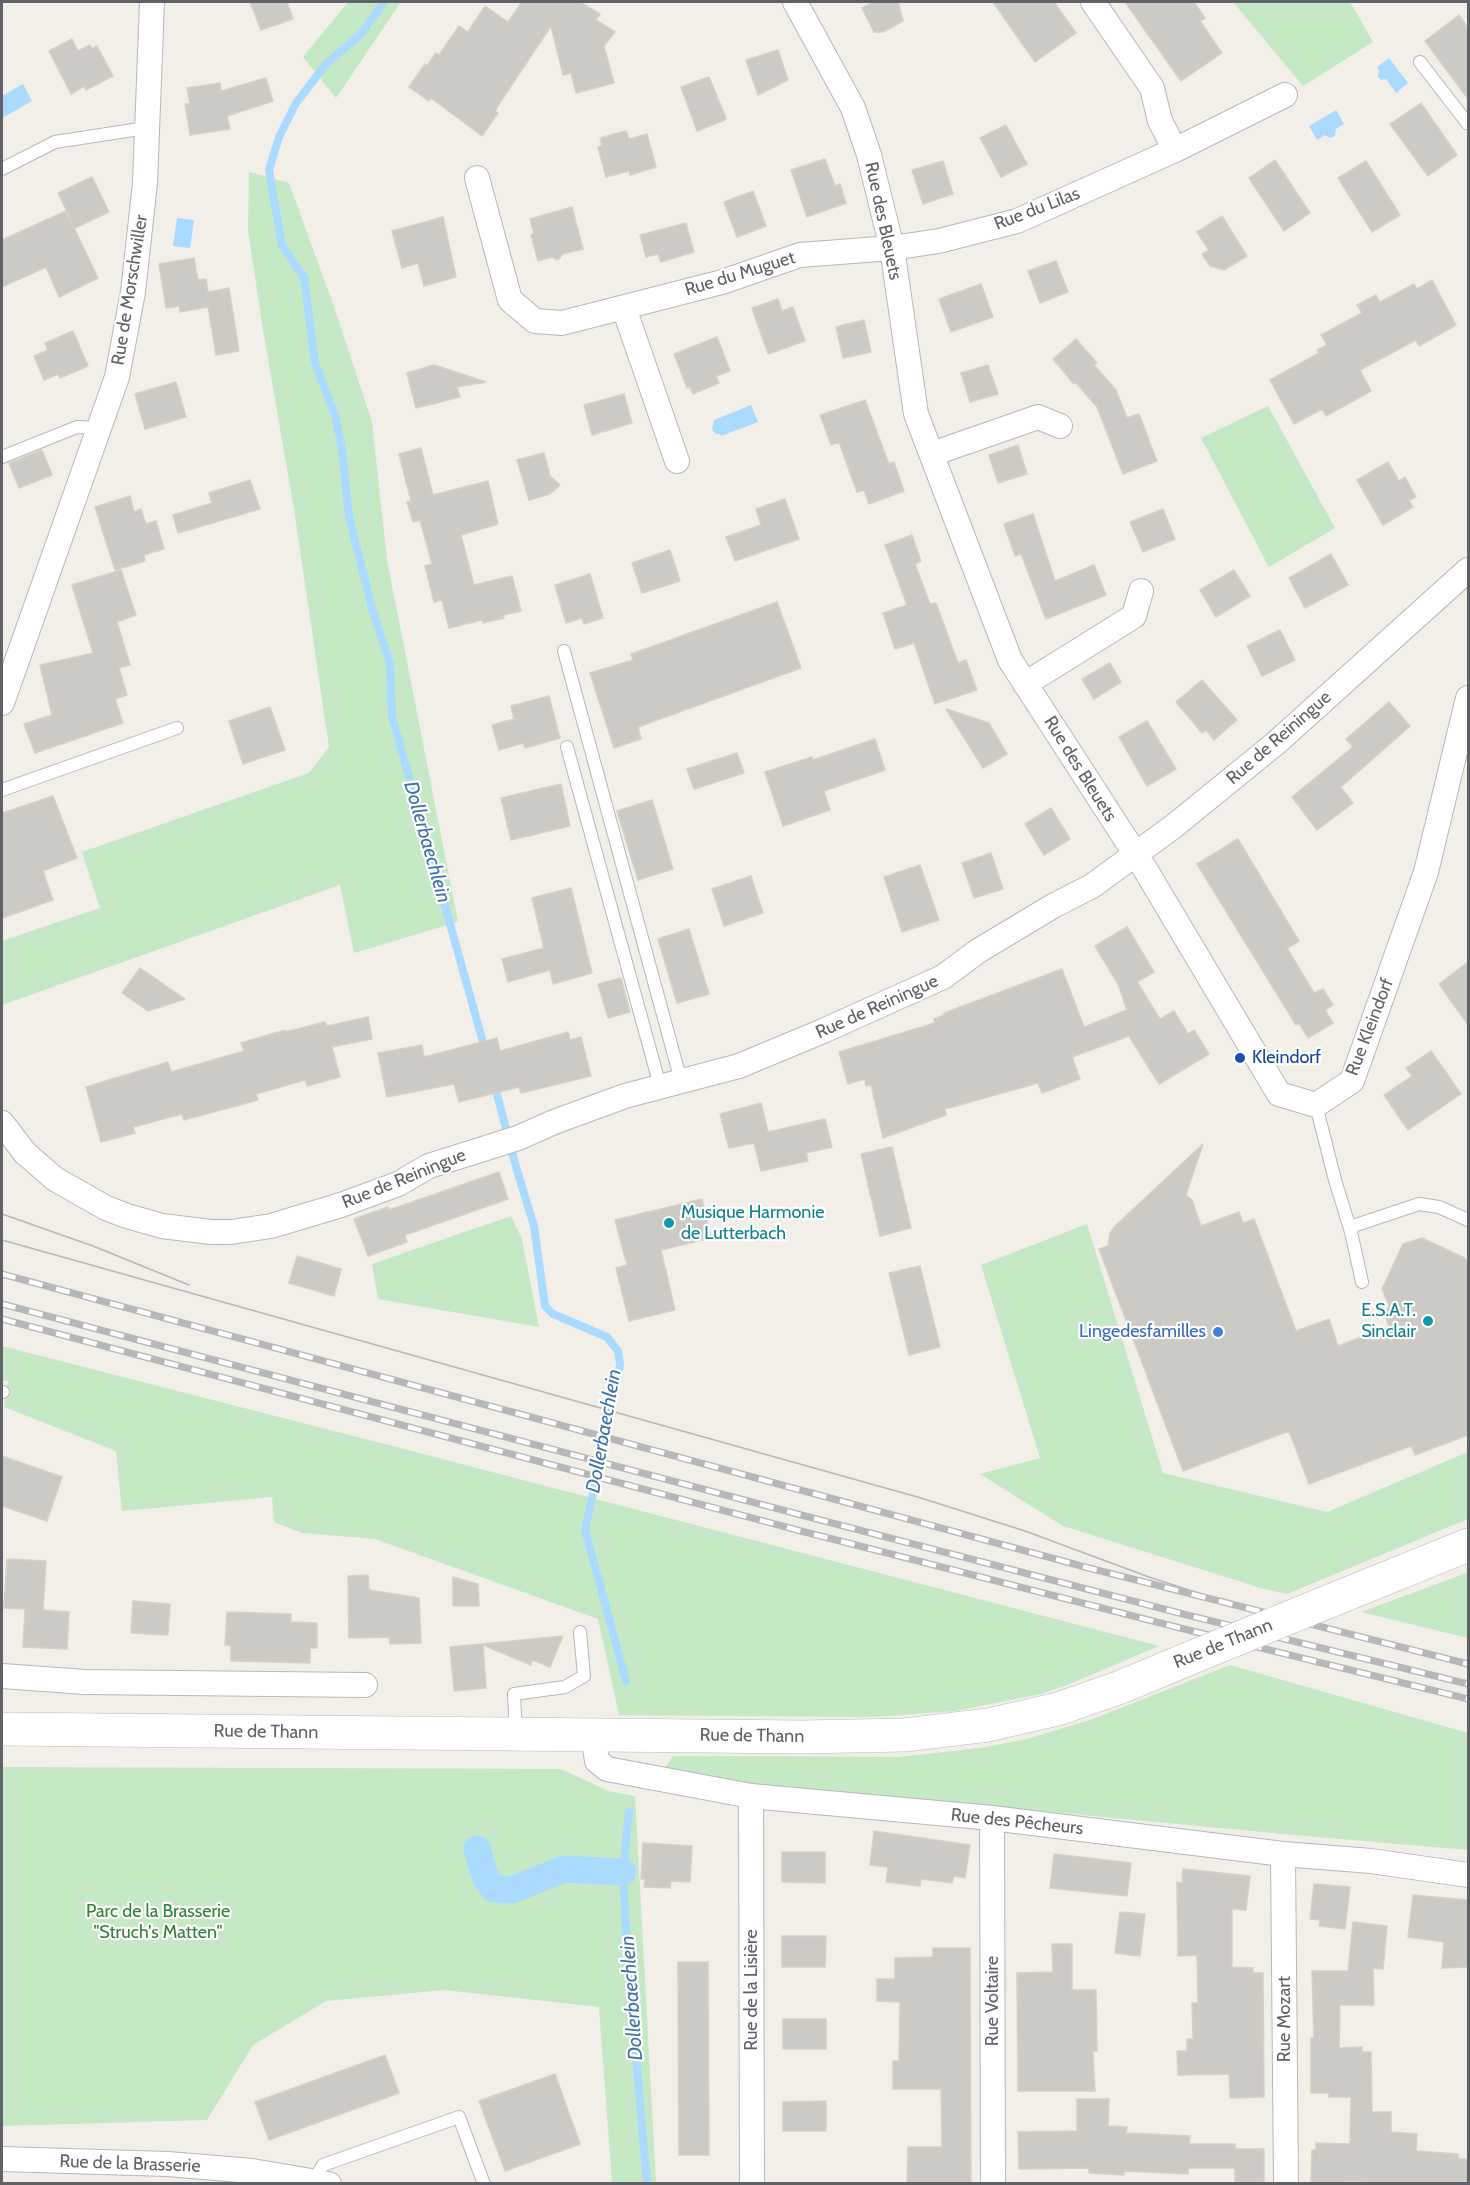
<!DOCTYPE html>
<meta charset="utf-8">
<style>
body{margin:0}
#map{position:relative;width:1470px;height:2185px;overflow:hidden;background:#f1efe8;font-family:Cabin,sans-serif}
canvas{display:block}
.frame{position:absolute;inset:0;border:3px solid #5f6368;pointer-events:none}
</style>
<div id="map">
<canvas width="1470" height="2185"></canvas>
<div class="frame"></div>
</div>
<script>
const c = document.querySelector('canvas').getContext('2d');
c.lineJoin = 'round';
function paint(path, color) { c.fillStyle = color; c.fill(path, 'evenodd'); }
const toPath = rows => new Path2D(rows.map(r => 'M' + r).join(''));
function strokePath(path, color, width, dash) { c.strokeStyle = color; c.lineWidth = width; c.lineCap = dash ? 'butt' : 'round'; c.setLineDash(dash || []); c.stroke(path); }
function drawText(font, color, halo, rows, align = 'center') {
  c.font = font + ' Cabin,sans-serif'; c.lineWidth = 4.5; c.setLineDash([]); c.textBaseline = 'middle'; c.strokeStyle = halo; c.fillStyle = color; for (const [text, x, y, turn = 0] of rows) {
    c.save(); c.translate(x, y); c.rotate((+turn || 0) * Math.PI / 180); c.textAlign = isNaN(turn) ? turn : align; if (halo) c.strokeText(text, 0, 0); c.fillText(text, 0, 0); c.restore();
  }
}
paint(toPath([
 [348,2,401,2,336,98,303,57],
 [1233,2,1350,2,1373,42,1303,86],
 [249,172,289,183,333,304,372,422,387,560,458,922,354,953,340,885,2,1005,2,941,100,908,82,852,309,773,329,747,294,509,263,330,248,230],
 [1268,406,1335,528,1269,567,1201,438],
 [511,1216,522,1239,539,1327,378,1299,372,1264],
 [1087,1224,1163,1473,1327,1512,1468,1452,1468,1519,1287,1594,1264,1589,1063,1526,980,1474,1040,1458,981,1265],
 [2,1346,404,1449,1159,1646,1067,1685,1041,1694,956,1711,872,1717,619,1715,598,1619,375,1539,302,1533,274,1522,272,1497,122,1511,116,1451,4,1407,8,1381,2,1381],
 [1468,1572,1468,1638,1361,1612,1453,1578],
 [1230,1665,1468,1733,1468,1850,1294,1835,660,1775,673,1756,900,1757,980,1748,1027,1739,1093,1719],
 [2,1767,561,1769,608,1791,635,1796,656,2183,612,2183,599,2007,444,1990,326,2001,253,2045,207,2120,2,2126]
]), '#c5e8c5');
paint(toPath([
 [1389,58,1408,83,1396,93,1386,79,1381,80,1378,77,1379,71,1377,67],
 [23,84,32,101,2,118,2,96],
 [1336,110,1344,124,1336,129,1335,136,1330,138,1325,135,1317,140,1309,126],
 [177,218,194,220,190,248,173,246],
 [751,405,758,422,721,436,720,434,716,434,712,430,714,420]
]), '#aadaff');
strokePath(toPath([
 [384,2,362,33,326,64,296,103,279,137,269,170,282,246,304,277,315,363,335,415,342,449,349,517,373,612,390,664,392,716,486,1053],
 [494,1083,516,1167,534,1226,545,1306,553,1314,607,1337,618,1351,620,1364,617,1383,585,1530,626,1681],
 [629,1812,623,1872,627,1951,647,2184]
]), '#aadaff', 8);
strokePath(toPath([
 [477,1849,486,1879,494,1889,512,1890,564,1869,623,1872]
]), '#aadaff', 27);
const building = toPath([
 [250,2,287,2,293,19,261,30,250,2],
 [522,2,580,2,600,14,596,20,615,32,604,46,614,83,576,93,571,73,563,75,551,26,503,98,495,111,498,113,482,136,431,98,429,101,409,87,425,64,427,66,436,53,439,55,459,26,468,32,485,6,508,22,522,2],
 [875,2,898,2,903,21,883,32,874,32,862,8,875,2],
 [993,2,1054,2,1076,33,1035,62,993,2],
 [1125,2,1194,2,1205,18,1200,21,1222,53,1181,81,1125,2],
 [1459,15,1468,28,1468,99,1425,41,1459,15],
 [72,39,78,51,90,45,92,49,97,46,113,76,86,90,84,86,71,94,49,51,72,39],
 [778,50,788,80,758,95,746,60,778,50],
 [709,77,726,118,725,120,697,131,681,87,709,77],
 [266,78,273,101,227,116,230,129,190,135,185,104,190,104,187,88,220,83,221,91,266,78],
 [1421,103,1457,155,1428,176,1390,124,1421,103],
 [1006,125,1027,164,1001,177,980,138,1006,125],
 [626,131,629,139,647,134,656,167,630,175,629,171,606,177,598,147,602,146,600,138,626,131],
 [825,159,835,186,840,184,846,203,807,217,791,170,825,159],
 [1275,160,1310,213,1284,231,1249,178,1275,160],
 [943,161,953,194,923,204,912,170,943,161],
 [1366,161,1400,215,1372,232,1338,178,1366,161],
 [92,177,109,212,75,228,58,193,92,177],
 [753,191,766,226,737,237,724,202,753,191],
 [572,207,583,249,563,254,558,260,551,257,538,261,531,235,534,234,530,219,572,207],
 [66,211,98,278,59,297,46,267,2,287,2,240,66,211],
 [1222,216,1247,256,1224,270,1210,266,1202,254,1209,250,1197,232,1222,216],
 [443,217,456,277,424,286,418,263,402,268,392,231,443,217],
 [686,223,694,252,661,262,658,254,646,257,640,235,686,223],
 [194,258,198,280,206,279,208,292,229,288,239,351,216,355,208,307,180,312,179,306,166,308,159,264,194,258],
 [1056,261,1068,292,1040,303,1028,271,1056,261],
 [1432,280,1456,325,1419,346,1416,340,1360,370,1371,391,1326,416,1322,409,1294,424,1270,380,1319,353,1317,350,1327,345,1321,335,1362,313,1357,305,1376,295,1380,302,1414,284,1417,289,1432,280],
 [981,284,993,317,951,332,939,299,981,284],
 [778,299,782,311,793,307,805,341,768,354,752,308,778,299],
 [864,320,871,352,843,358,836,327,864,320],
 [73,331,88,366,60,378,58,374,44,380,34,356,48,350,45,343,73,331],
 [717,337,730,371,716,376,719,383,693,394,690,387,687,388,674,354,717,337],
 [1076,339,1097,363,1094,365,1116,390,1127,418,1139,414,1157,461,1123,474,1097,407,1075,382,1074,384,1053,359,1076,339],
 [434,365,486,382,457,387,460,397,416,408,407,373,434,365],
 [988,365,998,394,970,402,961,373,988,365],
 [176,382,186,417,145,429,135,394,176,382],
 [624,394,632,423,592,435,584,405,624,394],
 [865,400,889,464,894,462,904,491,869,504,864,490,857,492,839,442,831,445,820,415,865,400],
 [1018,445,1027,474,998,483,989,455,1018,445],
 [421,448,433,495,488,481,498,524,461,535,474,585,512,576,521,611,503,615,504,618,483,623,482,620,449,628,442,600,434,602,425,566,432,564,420,520,413,522,407,502,411,501,399,454,421,448],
 [42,450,52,475,19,488,9,463,42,450],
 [544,453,550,476,560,485,550,494,529,500,517,460,544,453],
 [1388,462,1399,481,1405,477,1416,497,1409,500,1413,507,1383,525,1357,480,1388,462],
 [250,480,260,509,178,533,173,515,212,503,209,493,250,480],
 [130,496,134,512,141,509,146,524,156,521,164,549,144,555,145,561,115,570,95,507,130,496],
 [785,499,799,539,735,561,726,537,761,525,756,509,785,499],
 [1163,509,1175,539,1143,552,1130,522,1163,509],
 [1033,514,1055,581,1094,565,1106,595,1046,619,1021,554,1015,556,1004,524,1033,514],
 [912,535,921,561,915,564,930,604,936,603,958,663,966,660,977,690,935,704,914,643,895,649,883,613,907,605,885,545,912,535],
 [670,550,680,581,642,593,632,563,670,550],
 [1331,554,1348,585,1305,608,1289,578,1331,554],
 [121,570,136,615,117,622,130,665,119,668,127,695,115,699,123,723,35,753,24,724,52,715,40,665,93,653,72,585,121,570],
 [1234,570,1250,596,1216,617,1200,590,1234,570],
 [590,574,603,618,584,624,582,618,566,623,555,585,590,574],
 [777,602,801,668,638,727,641,739,614,748,590,673,633,660,631,654,777,602],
 [1280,630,1295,660,1262,676,1247,646,1280,630],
 [1110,663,1121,682,1094,699,1082,679,1110,663],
 [1202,680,1237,720,1214,740,1206,730,1202,733,1176,702,1202,680],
 [549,696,560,738,525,748,523,743,499,750,492,725,514,719,511,706,549,696],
 [1389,702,1410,726,1341,787,1353,803,1317,830,1292,797,1353,747,1346,739,1389,702],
 [270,707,285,750,243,764,229,721,270,707],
 [946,709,989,723,1007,754,983,768,946,709],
 [1147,721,1176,769,1147,786,1119,737,1147,721],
 [875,739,885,770,824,791,830,810,783,826,765,772,812,757,813,760,875,739],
 [737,753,744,773,694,789,687,769,737,753],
 [561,784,570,826,511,840,501,798,561,784],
 [53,796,77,858,43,871,53,900,2,918,2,813,53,796],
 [652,800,673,869,638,880,617,811,652,800],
 [1051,808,1070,839,1044,855,1025,824,1051,808],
 [1238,839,1299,941,1287,948,1314,993,1323,989,1333,1005,1325,1010,1333,1023,1308,1038,1299,1023,1296,1025,1197,864,1238,839],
 [991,853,1003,889,974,898,962,863,991,853],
 [920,865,939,920,902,932,884,877,920,865],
 [751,876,763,913,724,926,712,889,751,876],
 [571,888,592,973,553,984,550,970,508,982,502,959,544,948,532,898,571,888],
 [1127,927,1154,972,1137,982,1160,1019,1174,1011,1188,1034,1194,1030,1209,1054,1159,1084,1129,1036,1072,1057,1080,1079,1042,1093,1038,1083,945,1109,946,1115,883,1138,871,1085,866,1086,865,1079,848,1084,839,1052,935,1023,934,1019,944,1015,944,1013,1062,969,1084,1027,1127,1010,1118,984,1095,946,1127,927],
 [689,929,709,994,677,1003,658,939,689,929],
 [1468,962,1468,1025,1439,984,1468,962],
 [140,968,185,999,148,1011,122,993,140,968],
 [621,978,630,1012,608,1018,598,984,621,978],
 [368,1017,372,1039,332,1047,340,1077,307,1086,305,1080,256,1094,258,1100,184,1120,182,1114,133,1127,135,1133,101,1142,86,1087,168,1062,171,1072,244,1051,241,1043,285,1030,285,1032,325,1022,327,1026,368,1017],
 [568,1032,570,1040,581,1037,591,1076,521,1093,519,1087,459,1102,454,1084,387,1097,378,1053,422,1045,424,1057,497,1038,500,1051,568,1032],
 [1431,1051,1461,1094,1408,1130,1384,1095,1412,1076,1406,1068,1431,1051],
 [761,1103,768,1132,825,1119,832,1147,806,1153,808,1161,761,1171,754,1143,729,1148,720,1114,761,1103],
 [1203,1144,1186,1195,1192,1200,1201,1226,1239,1212,1243,1223,1254,1219,1296,1331,1329,1319,1338,1346,1389,1327,1385,1315,1389,1306,1382,1289,1403,1244,1422,1238,1465,1258,1468,1266,1468,1435,1415,1455,1411,1446,1309,1484,1289,1431,1183,1471,1099,1249,1108,1246,1110,1233,1115,1226,1203,1144],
 [892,1147,911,1228,880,1236,861,1154,892,1147],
 [499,1172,508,1199,405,1235,407,1242,368,1256,354,1219,388,1207,389,1210,499,1172],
 [702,1199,711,1238,661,1250,675,1310,629,1321,616,1268,627,1265,615,1220,702,1199],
 [297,1256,341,1269,334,1296,289,1283,297,1256],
 [920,1266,940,1347,909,1355,889,1273,920,1266],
 [2,1456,62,1477,47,1521,2,1506,2,1456],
 [7,1559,46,1561,43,1610,69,1612,67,1649,23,1647,25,1609,4,1608,7,1559],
 [368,1575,369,1590,419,1598,421,1643,390,1644,389,1637,349,1638,348,1576,368,1575],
 [453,1577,478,1584,479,1606,453,1606,453,1577],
 [133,1601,170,1604,168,1635,131,1633,133,1601],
 [227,1612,291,1614,291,1622,317,1623,317,1648,310,1648,310,1663,231,1661,231,1646,225,1645,227,1612],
 [563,1636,550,1667,532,1660,531,1665,483,1645,486,1688,454,1691,450,1647,563,1636],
 [874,1831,970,1845,965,1878,954,1876,952,1883,921,1879,920,1886,886,1882,888,1867,870,1865,874,1831],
 [643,1843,692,1846,690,1882,671,1881,670,1888,644,1887,645,1879,641,1879,643,1843],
 [782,1852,825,1852,825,1883,782,1882,782,1852],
 [1054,1854,1131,1863,1127,1896,1050,1888,1054,1854],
 [1183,1869,1250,1876,1246,1910,1232,1909,1232,1967,1253,1968,1253,1973,1263,1973,1264,2097,1230,2098,1229,2074,1178,2075,1177,2051,1187,2051,1187,2039,1193,2039,1192,2003,1198,2003,1197,1955,1178,1956,1177,1882,1182,1883,1183,1869],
 [1314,1884,1350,1887,1345,1929,1319,1926,1320,1920,1310,1919,1314,1884],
 [1413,1895,1468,1900,1468,1967,1442,1968,1444,1942,1408,1937,1413,1895],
 [1120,1912,1145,1914,1140,1956,1115,1953,1120,1912],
 [1353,1922,1387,1926,1383,1969,1373,1968,1374,2005,1340,2005,1339,2048,1362,2047,1362,2052,1371,2052,1372,2112,1391,2112,1391,2132,1417,2134,1416,2151,1458,2154,1458,2159,1468,2159,1468,2184,1344,2181,1344,2183,1311,2183,1312,2150,1316,2150,1316,2143,1350,2144,1351,2097,1329,2097,1329,2093,1311,2093,1311,2038,1314,2038,1312,1971,1348,1971,1353,1922],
 [782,1936,826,1936,825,1967,782,1967,782,1936],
 [1052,1944,1072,1944,1072,1990,1096,1990,1097,2051,1093,2051,1095,2091,1018,2091,1017,1973,1053,1972,1052,1944],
 [933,1948,970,1948,971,2184,907,2184,908,2147,942,2147,941,2089,893,2089,893,2061,899,2061,900,2002,877,2001,877,1979,895,1979,895,1958,933,1957,933,1948],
 [678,1962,708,1962,709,2155,679,2155,678,1962],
 [783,2019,826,2019,826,2049,783,2049,783,2019],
 [385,2055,399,2093,269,2140,255,2102,385,2055],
 [555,2074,580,2144,505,2171,479,2101,555,2074],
 [1077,2099,1109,2099,1108,2126,1127,2127,1126,2133,1190,2136,1189,2144,1235,2144,1235,2149,1264,2149,1264,2182,1235,2182,1235,2168,1188,2168,1188,2174,1124,2171,1124,2175,1089,2173,1089,2168,1019,2169,1018,2132,1077,2131,1077,2099],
 [826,2101,826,2131,783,2131,783,2102,826,2101]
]);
paint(building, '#cccac5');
strokePath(building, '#d6d1c6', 1.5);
const lane = toPath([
 [1420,62,1468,124],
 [2,169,55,142,146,128],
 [2,457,77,427,98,428],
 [564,651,681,1081],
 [567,747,660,1086],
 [2,790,177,728],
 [1316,1105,1335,1180,1351,1232,1362,1282],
 [1350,1227,1419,1204,1439,1207,1468,1220],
 [2,1392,3,1392],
 [516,1734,514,1694,565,1687,584,1676,580,1632],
 [314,2180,323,2165,459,2117,484,2184]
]);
const street = toPath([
 [795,2,853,108,869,155,892,248,916,414,1010,660,1145,869,1279,1094,1316,1105,1352,1081,1426,872,1468,698],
 [1093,2,1152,88,1160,121,1175,150],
 [477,178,510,300,535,321,562,323,722,282,800,255,892,248,939,241,1017,221,1175,150,1285,95],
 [624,308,677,461],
 [932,454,1038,417,1060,426],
 [1025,684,1134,616,1141,591],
 [2,703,117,377,133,292,145,183,152,2],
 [2,1123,25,1153,55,1179,106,1208,127,1216,162,1226,211,1232,231,1232,271,1226,341,1205,398,1184,429,1166,518,1138,554,1122,625,1096,739,1066,823,1031,943,977,978,951,1053,906,1092,886,1174,826,1276,743,1468,570],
 [2,1676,85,1682,365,1685],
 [593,1734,597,1761,607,1769,751,1796,992,1818,1283,1854,1371,1861,1468,1875],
 [751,1796,752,2184],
 [992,1818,993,2184],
 [1283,1854,1286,2184],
 [2,2159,168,2164,252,2171,329,2184]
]);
const secondary = toPath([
 [1310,1609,1468,1545],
 [2,1729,802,1737,905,1735,988,1725,1058,1709,1121,1687,1188,1659]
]);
strokePath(lane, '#b5b8bc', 14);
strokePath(street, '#b5b8bc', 26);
strokePath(secondary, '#b6babf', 34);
strokePath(lane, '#fff', 12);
strokePath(street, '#fff', 24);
strokePath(secondary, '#fff', 33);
strokePath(toPath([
 [2,1214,93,1246,189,1285],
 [2,1240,921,1498,1025,1531,1149,1577,1244,1608]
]), '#b6b7b8', 1.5);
const rail = toPath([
 [2,1274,1085,1567,1468,1664],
 [2,1304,805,1516,1183,1614,1468,1684],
 [2,1319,801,1531,1180,1628,1468,1699]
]);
strokePath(rail, '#b6b7b8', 7);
strokePath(rail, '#fff', 4.5, [14]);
const secondaryBridge = toPath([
 [1188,1659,1310,1609]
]);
strokePath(secondaryBridge, '#b6babf', 34, []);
strokePath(secondaryBridge, '#fff', 33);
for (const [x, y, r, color] of [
 [1240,1058,6,"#1a4fb4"],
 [669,1223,6,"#0f9aa8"],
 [1428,1321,6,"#0f9aa8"],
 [1218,1332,6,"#3f7fe0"]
]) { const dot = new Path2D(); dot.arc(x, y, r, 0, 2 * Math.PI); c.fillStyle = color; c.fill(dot); strokePath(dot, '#fff', 2); }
drawText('18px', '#5f6368', '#fff', [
 ["Rue du Lilas",1037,209,-21],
 ["Rue des Bleuets",883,221,78],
 ["Rue du Muguet",740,274,-17],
 ["Rue de Morschwiller",130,290,-81],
 ["Rue de Reiningue",1279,738,-41],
 ["Rue des Bleuets",1080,769,58],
 ["Rue de Reiningue",877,1007,-24],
 ["Rue Kleindorf",1370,1027,-69],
 ["Rue de Reiningue",404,1179,-22],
 ["Rue de Thann",1223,1644,-22],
 ["Rue de Thann",266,1732,1],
 ["Rue de Thann",752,1736,1],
 ["Rue des Pêcheurs",1017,1822,6],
 ["Rue de la Lisière",752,1990,-90],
 ["Rue Voltaire",993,2001,-90],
 ["Rue Mozart",1285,2019,-90],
 ["Rue de la Brasserie",130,2164,2]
]);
drawText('18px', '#164399', '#fff', [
 ["Kleindorf",1252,1058]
], 'left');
drawText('18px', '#0d838f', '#fff', [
 ["Musique Harmonie",681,1213],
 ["de Lutterbach",681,1234],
 ["E.S.A.T.",1416,1311,"right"],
 ["Sinclair",1416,1332,"right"]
], 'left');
drawText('18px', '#366cbe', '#fff', [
 ["Lingedesfamilles",1206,1332]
], 'right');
drawText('18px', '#348238', '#fff', [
 ["Parc de la Brasserie",158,1912],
 ["\"Struch's Matten\"",158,1933]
]);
drawText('italic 20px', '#4174aa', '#fff', [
 ["Dollerbaechlein",427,842,74],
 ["Dollerbaechlein",604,1431,-80],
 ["Dollerbaechlein",632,1998,-94]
]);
</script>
